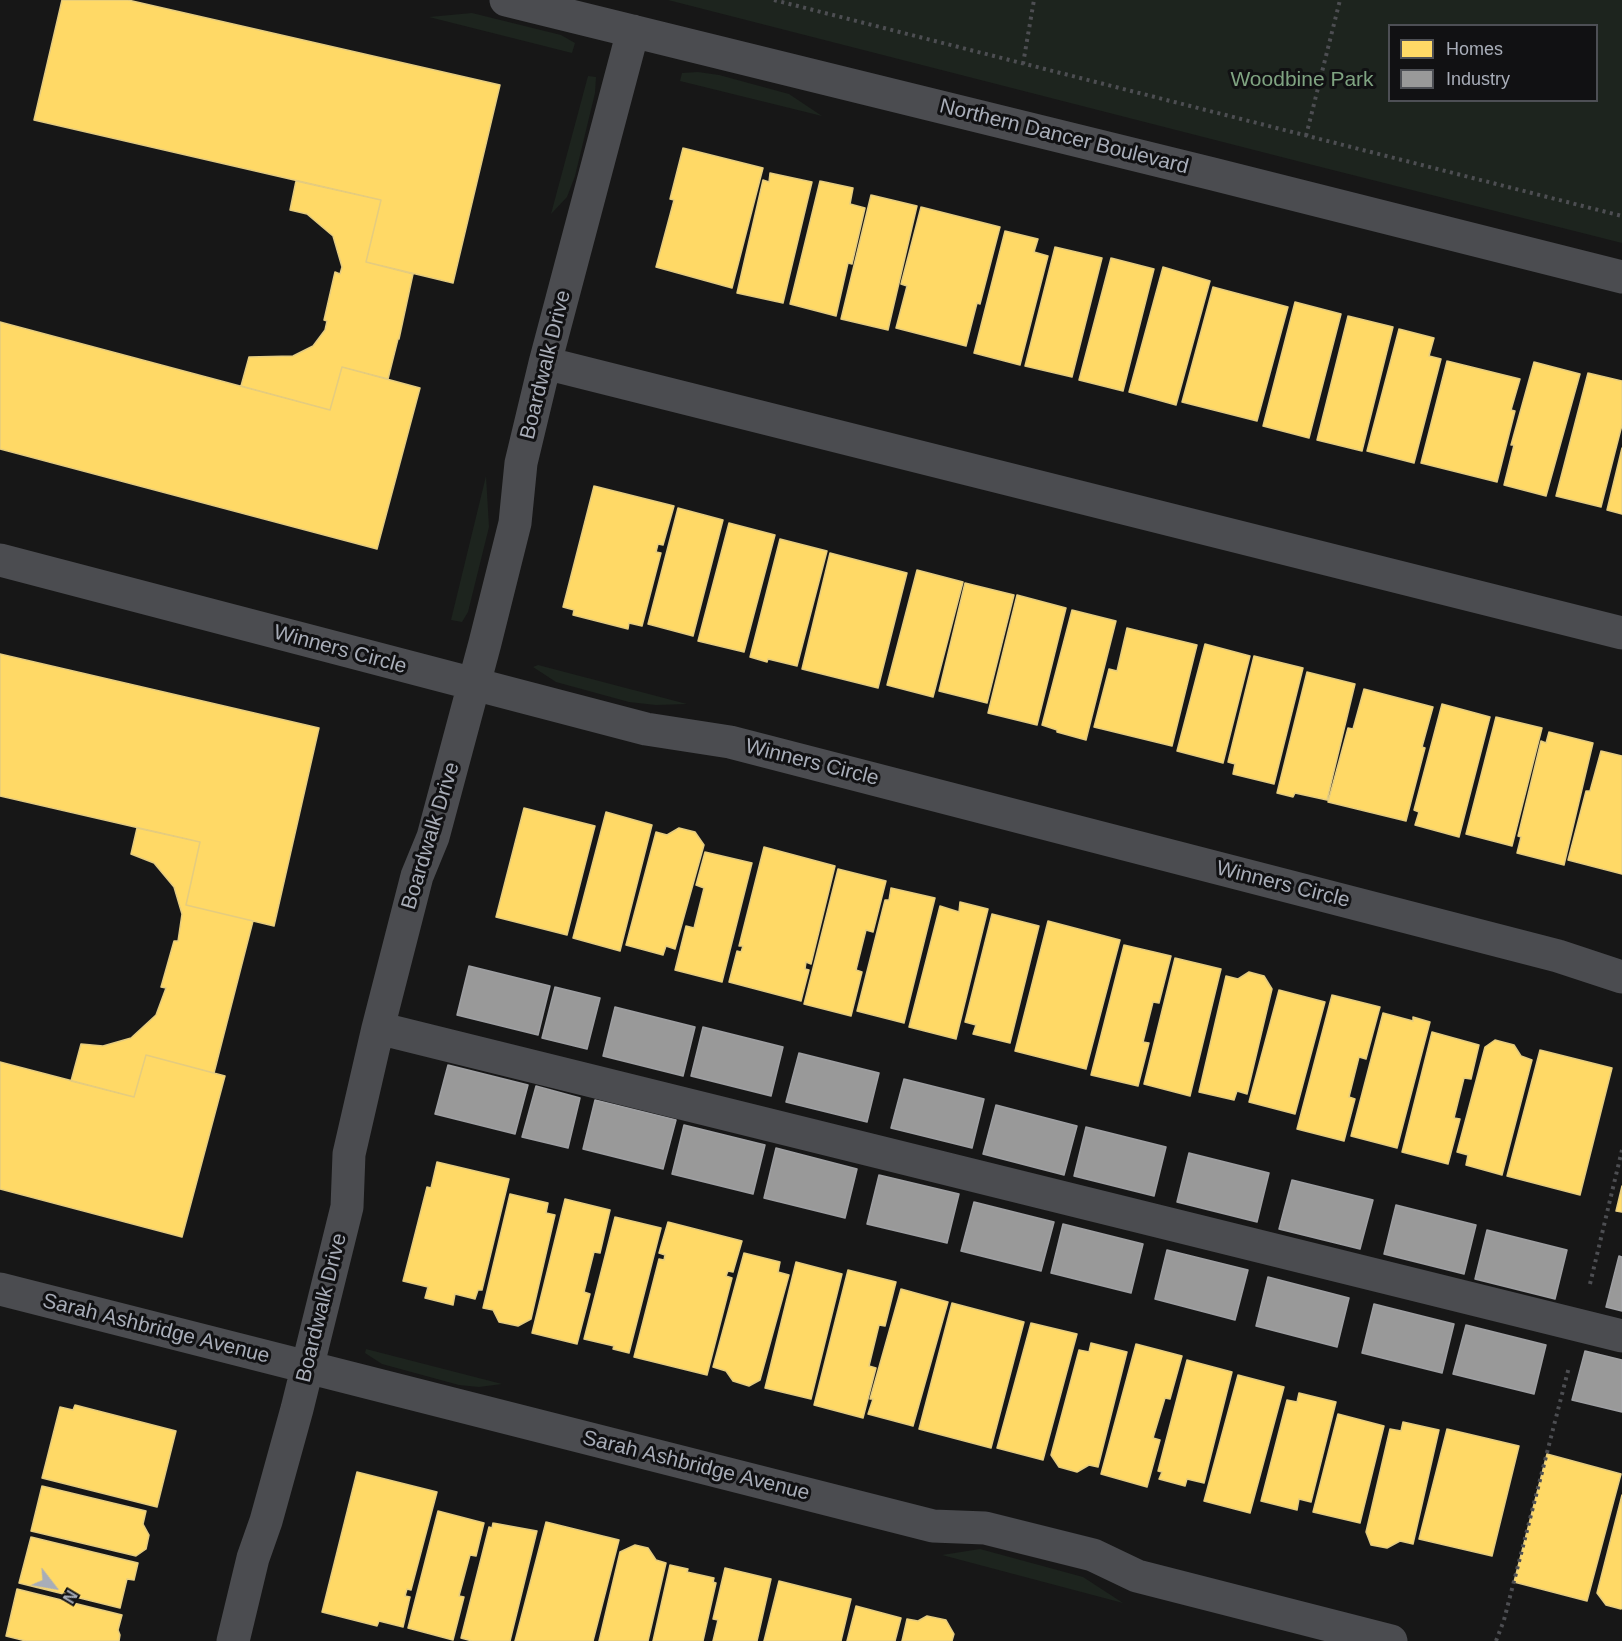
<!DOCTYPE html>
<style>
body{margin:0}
#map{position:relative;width:1622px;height:1641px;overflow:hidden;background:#171717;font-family:Arial,sans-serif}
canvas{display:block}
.legend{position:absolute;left:1388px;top:24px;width:210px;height:78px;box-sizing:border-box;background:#111113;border:2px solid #4d4f55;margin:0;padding:8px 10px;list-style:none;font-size:18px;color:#a8adb8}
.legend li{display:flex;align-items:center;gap:12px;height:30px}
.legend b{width:30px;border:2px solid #4d4f55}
.north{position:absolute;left:24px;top:1557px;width:60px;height:60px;-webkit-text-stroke:4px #111113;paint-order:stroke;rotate:121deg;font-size:16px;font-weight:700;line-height:24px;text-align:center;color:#a8adb8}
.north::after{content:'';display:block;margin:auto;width:21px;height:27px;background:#a8adb8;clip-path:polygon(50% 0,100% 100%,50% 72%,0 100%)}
</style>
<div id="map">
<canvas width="1622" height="1641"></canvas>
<ul class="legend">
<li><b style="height:16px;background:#ffd966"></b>Homes</li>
<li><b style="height:16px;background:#999"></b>Industry</li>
</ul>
<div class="north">N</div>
</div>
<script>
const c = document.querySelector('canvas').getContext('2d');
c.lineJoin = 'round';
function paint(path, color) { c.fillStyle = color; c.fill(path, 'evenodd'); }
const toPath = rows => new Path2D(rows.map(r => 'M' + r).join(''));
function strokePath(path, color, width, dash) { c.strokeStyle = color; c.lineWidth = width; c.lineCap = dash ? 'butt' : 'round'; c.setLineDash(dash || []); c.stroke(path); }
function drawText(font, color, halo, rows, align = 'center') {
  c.font = font + ' Arial,sans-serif'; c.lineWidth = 6; c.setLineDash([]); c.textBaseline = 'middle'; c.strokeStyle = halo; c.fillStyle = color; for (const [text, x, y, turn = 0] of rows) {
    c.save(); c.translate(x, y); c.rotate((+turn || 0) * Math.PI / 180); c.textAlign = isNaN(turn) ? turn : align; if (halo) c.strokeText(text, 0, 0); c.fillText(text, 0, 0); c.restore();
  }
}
paint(toPath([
 [668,0,1622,0,1622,243,1305,163],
 [1390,26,1596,26,1596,100,1390,100],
 [472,13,561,35,575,43,572,53,429,17],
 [698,72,719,75,789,94,822,116,680,81,682,73],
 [588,76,596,77,595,93,575,176,567,197,551,214],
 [486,476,489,527,468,612,462,622,451,620],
 [538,665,687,704,656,705,629,702,556,682,533,667],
 [366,1349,502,1384,479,1387,459,1385,382,1364,365,1353],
 [980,1549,1083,1577,1123,1603,942,1555]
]), '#1d241e');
const homes = toPath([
 [62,0,128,0,500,85,453,283,366,262,381,200,34,120,62,0],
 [683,148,763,168,732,288,656,267,674,200,670,199,683,148],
 [770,173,812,182,783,303,737,293,763,180,769,182,770,173],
 [296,181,381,200,366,262,413,274,399,339,398,339,388,379,342,367,330,410,241,386,249,357,293,356,313,346,325,330,327,321,324,320,335,272,340,274,342,267,333,236,307,214,290,210,296,181],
 [820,181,853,188,850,204,865,208,852,264,848,263,836,316,790,304,820,181],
 [871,195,917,206,888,330,841,319,871,195],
 [921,207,1000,227,980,304,977,303,966,346,896,328,907,286,901,284,921,207],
 [1005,231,1038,239,1034,252,1048,256,1020,365,974,353,1005,231],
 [1055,247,1102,258,1072,377,1025,366,1055,247],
 [1111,258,1154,269,1123,391,1079,380,1111,258],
 [1163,267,1210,281,1176,405,1129,392,1163,267],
 [1213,287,1288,307,1257,421,1182,402,1213,287],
 [1295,302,1341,314,1309,438,1263,426,1295,302],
 [1348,316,1393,327,1362,451,1317,440,1348,316],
 [0,322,330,410,342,367,420,388,377,549,0,449,0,322],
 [1399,329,1434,338,1429,356,1441,359,1414,463,1367,451,1399,329],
 [1447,361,1520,379,1511,410,1515,411,1497,482,1421,463,1447,361],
 [1534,362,1580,374,1546,496,1504,485,1514,445,1511,445,1534,362],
 [1588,373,1622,381,1622,425,1601,507,1556,496,1588,373],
 [1622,448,1622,514,1607,510,1622,448],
 [594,486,674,506,663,545,658,544,656,552,661,553,642,626,629,623,628,629,573,615,574,610,563,607,594,486],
 [678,508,723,520,693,636,648,624,678,508],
 [729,523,775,535,744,652,698,641,729,523],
 [780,539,827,551,797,666,768,659,767,662,750,657,780,539],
 [830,553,907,573,878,688,802,669,830,553],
 [917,570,963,582,933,697,887,685,917,570],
 [965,583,1014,595,987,703,939,691,965,583],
 [1017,595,1066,608,1037,725,988,713,1017,595],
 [1072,610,1116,621,1086,740,1057,732,1057,730,1042,725,1072,610],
 [1127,628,1197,645,1172,746,1094,727,1109,669,1117,671,1127,628],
 [1205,644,1250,656,1223,763,1177,751,1205,644],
 [0,654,319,728,274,926,186,905,200,842,0,796,0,654],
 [1254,656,1303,668,1274,784,1233,774,1235,764,1228,762,1254,656],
 [1307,672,1355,684,1327,800,1295,793,1293,797,1277,793,1307,672],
 [1364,689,1433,707,1422,747,1425,748,1406,821,1328,802,1348,728,1353,729,1364,689],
 [1442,704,1490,717,1459,837,1415,825,1419,812,1414,810,1442,704],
 [1496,717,1542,728,1512,846,1466,834,1496,717],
 [1549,732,1593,743,1564,865,1517,853,1521,837,1518,836,1541,741,1546,743,1549,732],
 [1601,751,1622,756,1622,874,1568,860,1586,791,1590,791,1601,751],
 [524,808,595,826,567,935,496,917,524,808],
 [606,812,652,825,620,951,573,938,606,812],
 [137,828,200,842,186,905,253,921,214,1073,146,1055,134,1097,71,1081,81,1044,103,1046,131,1038,156,1015,166,988,161,987,174,941,178,941,182,914,174,887,154,863,131,854,137,828],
 [679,828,695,832,704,845,675,949,666,946,663,955,626,945,656,832,667,835,679,828],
 [764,847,835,866,811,964,806,962,805,969,809,970,801,1001,729,982,737,951,741,952,743,946,739,946,764,847],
 [705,852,752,863,722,982,675,970,686,926,694,928,704,888,696,885,705,852],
 [838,869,886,881,873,932,866,930,856,970,862,972,851,1016,804,1004,838,869],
 [891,888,935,898,904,1023,857,1011,885,900,889,900,891,888],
 [960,902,988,909,956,1039,909,1027,940,906,959,912,960,902],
 [992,914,1039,926,1010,1043,973,1034,976,1025,965,1022,992,914],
 [1048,921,1120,940,1086,1069,1015,1051,1048,921],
 [1124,945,1171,956,1159,1003,1153,1002,1143,1042,1149,1043,1138,1086,1091,1075,1124,945],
 [1175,958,1221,969,1190,1096,1144,1084,1175,958],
 [1249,972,1264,976,1272,989,1247,1094,1237,1091,1234,1100,1199,1092,1226,976,1238,979,1249,972],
 [1279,990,1325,1002,1295,1114,1249,1102,1279,990],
 [1332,995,1380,1007,1366,1059,1359,1057,1349,1097,1355,1099,1344,1141,1297,1129,1332,995],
 [1383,1013,1413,1021,1413,1017,1430,1022,1397,1148,1351,1136,1383,1013],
 [1432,1032,1479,1045,1471,1079,1464,1078,1454,1118,1460,1119,1448,1164,1402,1152,1432,1032],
 [1495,1040,1514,1045,1521,1056,1532,1060,1502,1175,1466,1165,1468,1155,1457,1152,1485,1047,1495,1040],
 [1540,1050,1612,1068,1580,1195,1507,1176,1540,1050],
 [146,1055,225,1076,182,1237,0,1189,0,1062,134,1097,146,1055],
 [437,1162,509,1179,482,1290,478,1290,475,1299,455,1294,453,1305,425,1298,428,1287,403,1281,427,1187,431,1188,437,1162],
 [1622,1186,1622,1212,1616,1211,1622,1186],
 [510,1194,548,1203,546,1213,555,1215,531,1319,518,1326,499,1322,493,1310,483,1308,510,1194],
 [565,1199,610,1210,600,1253,594,1252,584,1292,590,1294,577,1344,532,1333,565,1199],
 [615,1217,661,1228,629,1353,613,1349,614,1346,584,1339,615,1217],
 [668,1222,742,1241,733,1272,728,1271,726,1276,732,1278,707,1375,634,1357,659,1259,664,1260,665,1255,659,1253,668,1222],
 [744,1253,780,1262,778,1272,789,1275,760,1380,749,1386,733,1381,726,1371,713,1367,744,1253],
 [796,1262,842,1274,811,1399,765,1388,796,1262],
 [848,1270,896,1282,885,1326,879,1325,869,1366,876,1368,863,1418,814,1405,848,1270],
 [901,1289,948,1302,913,1426,868,1414,873,1399,870,1399,901,1289],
 [952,1303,1024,1322,991,1448,919,1429,952,1303],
 [1031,1323,1077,1334,1043,1460,997,1448,1031,1323],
 [1091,1343,1127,1352,1098,1467,1089,1465,1077,1472,1059,1467,1051,1455,1079,1350,1089,1352,1091,1343],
 [1136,1344,1182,1356,1170,1399,1165,1398,1153,1438,1160,1440,1147,1487,1101,1474,1136,1344],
 [1187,1360,1232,1372,1204,1483,1187,1479,1185,1486,1159,1479,1162,1472,1158,1471,1187,1360],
 [1238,1375,1284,1387,1250,1513,1204,1501,1238,1375],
 [1299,1393,1336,1402,1311,1502,1299,1499,1297,1510,1261,1501,1287,1400,1297,1402,1299,1393],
 [75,1405,176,1431,157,1507,42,1478,60,1407,73,1410,75,1405],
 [1338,1414,1384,1426,1360,1523,1313,1512,1338,1414],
 [1403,1422,1439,1430,1413,1544,1400,1541,1387,1548,1371,1545,1366,1532,1390,1429,1401,1431,1403,1422],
 [1447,1429,1519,1446,1492,1556,1419,1539,1447,1429],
 [1547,1454,1621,1474,1587,1601,1514,1582,1547,1454],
 [357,1472,437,1492,411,1590,407,1589,405,1596,410,1597,403,1627,379,1621,377,1626,322,1612,357,1472],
 [42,1486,146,1511,143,1524,149,1535,146,1549,136,1556,31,1531,42,1486],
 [1622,1495,1622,1608,1621,1609,1606,1605,1597,1593,1622,1495],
 [438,1511,484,1523,476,1556,470,1555,459,1596,464,1597,453,1640,408,1628,438,1511],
 [546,1522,619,1540,593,1641,515,1641,546,1522],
 [493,1523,537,1531,510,1641,472,1641,461,1638,489,1527,492,1528,493,1523],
 [31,1537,138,1563,134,1580,127,1579,120,1608,19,1583,31,1537],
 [635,1545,648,1548,656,1560,666,1563,648,1641,599,1641,620,1552,635,1545],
 [670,1565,688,1569,687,1572,714,1578,713,1582,716,1583,703,1641,653,1641,670,1565],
 [725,1568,771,1579,757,1641,713,1641,718,1620,713,1619,725,1568],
 [779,1581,851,1599,841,1641,764,1641,779,1581],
 [17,1589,122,1615,118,1630,120,1635,119,1641,26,1641,6,1636,17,1589],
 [856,1606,901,1618,895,1641,847,1641,856,1606],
 [927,1616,946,1620,954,1634,952,1641,902,1641,907,1619,918,1621,927,1616]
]);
paint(homes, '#ffd966');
strokePath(homes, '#e5cc7f', 1.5);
const industry = toPath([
 [469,966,550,986,538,1035,457,1015,469,966],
 [555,987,600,998,587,1049,542,1038,555,987],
 [615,1007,695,1027,683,1076,603,1056,615,1007],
 [703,1027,783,1047,771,1096,691,1076,703,1027],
 [799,1053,879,1073,867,1122,786,1102,799,1053],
 [448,1065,528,1085,515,1134,435,1114,448,1065],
 [904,1079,984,1099,972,1148,891,1128,904,1079],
 [536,1086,580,1098,568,1148,522,1137,536,1086],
 [595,1100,676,1120,663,1169,583,1149,595,1100],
 [996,1105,1077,1126,1064,1175,983,1154,996,1105],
 [684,1125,765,1145,753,1194,672,1174,684,1125],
 [1086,1127,1166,1147,1154,1196,1074,1176,1086,1127],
 [776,1148,857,1169,845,1218,764,1198,776,1148],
 [1189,1153,1269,1173,1257,1222,1177,1202,1189,1153],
 [879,1175,959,1194,947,1243,867,1224,879,1175],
 [1292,1180,1373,1200,1360,1249,1279,1229,1292,1180],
 [974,1202,1054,1222,1041,1271,961,1251,974,1202],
 [1396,1205,1476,1225,1464,1274,1384,1254,1396,1205],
 [1063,1224,1143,1244,1131,1293,1051,1273,1063,1224],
 [1487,1230,1567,1250,1555,1299,1475,1279,1487,1230],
 [1167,1250,1248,1270,1235,1320,1155,1299,1167,1250],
 [1619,1256,1622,1257,1622,1311,1606,1307,1619,1256],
 [1268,1277,1349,1298,1337,1347,1256,1326,1268,1277],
 [1374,1304,1454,1324,1442,1373,1362,1353,1374,1304],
 [1466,1325,1546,1345,1534,1394,1453,1374,1466,1325],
 [1585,1351,1622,1360,1622,1412,1572,1400,1585,1351]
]);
paint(industry, '#999');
strokePath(industry, '#9e9fa2', 1.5);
strokePath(toPath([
 [774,0,1622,216],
 [1023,64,1034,0],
 [1306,136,1340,0],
 [1590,1284,1622,1150],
 [1496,1641,1504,1620,1569,1367]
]), '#4d4e52', 4, [3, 4.5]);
strokePath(toPath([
 [506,0,1213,174,1622,277],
 [545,363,1622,633],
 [0,560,646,729,730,742,1558,956,1622,977],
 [378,1028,1622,1336],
 [0,1289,933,1526,985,1528,1093,1555,1137,1576,1391,1641],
 [233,1641,253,1558,266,1521,297,1409,347,1207,349,1154,378,1028,417,876,433,837,485,643,515,523,521,463,545,363,633,31]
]), '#4b4c50', 33);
drawText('21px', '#7fa381', '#111113', [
 ["Woodbine Park",1302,80]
]);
drawText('21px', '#a8adb8', '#111113', [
 ["Northern Dancer Boulevard",1064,137,14],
 ["Boardwalk Drive",546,365,-76],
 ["Winners Circle",340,650,15],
 ["Winners Circle",812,763,14],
 ["Boardwalk Drive",431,836,-73],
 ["Winners Circle",1283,885,14],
 ["Boardwalk Drive",322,1308,-76],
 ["Sarah Ashbridge Avenue",156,1329,14],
 ["Sarah Ashbridge Avenue",696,1466,14]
]);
</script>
